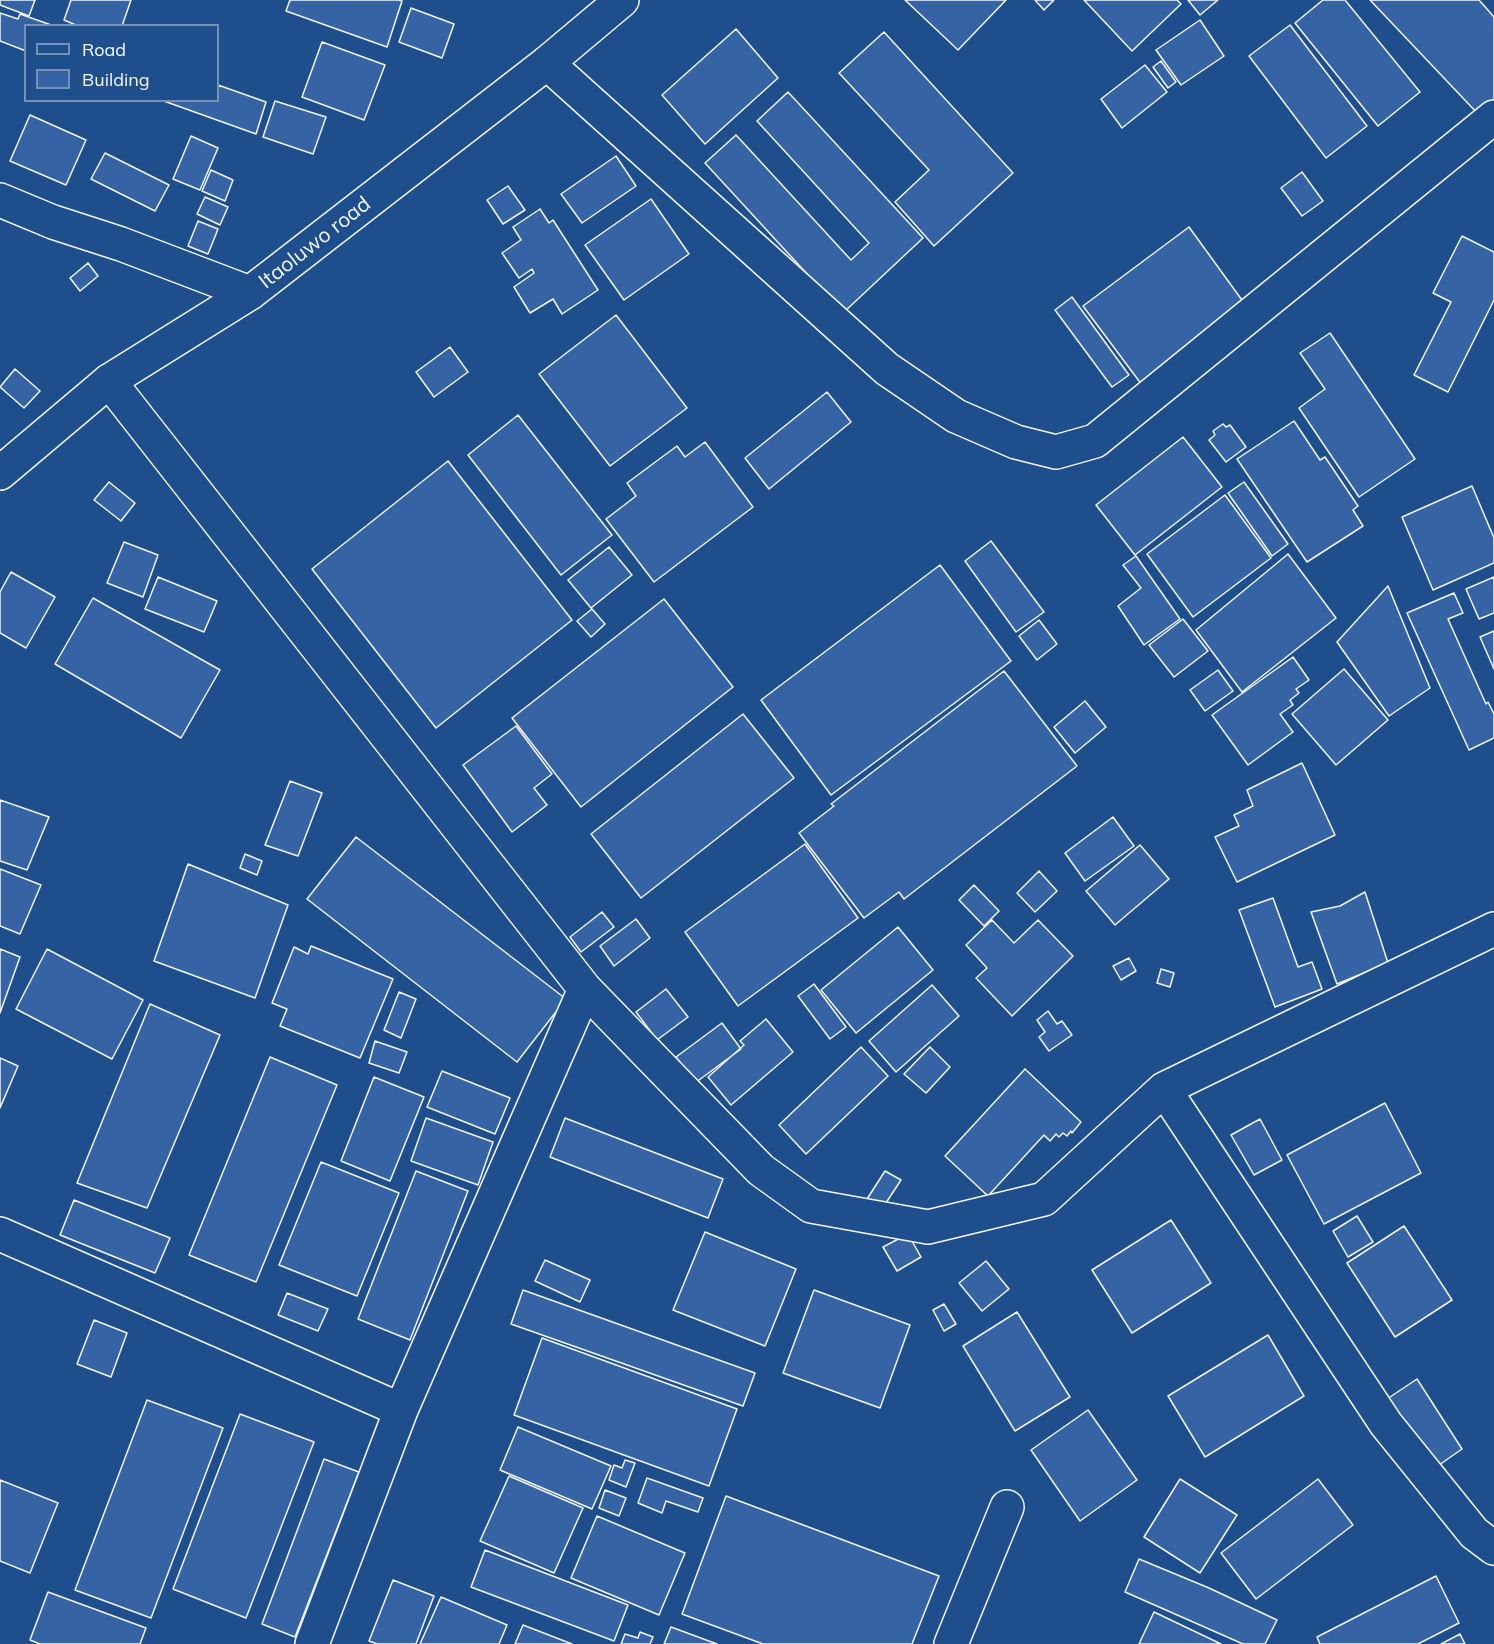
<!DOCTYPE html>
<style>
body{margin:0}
#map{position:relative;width:1494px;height:1644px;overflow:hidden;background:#1f4e8c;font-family:Mulish,sans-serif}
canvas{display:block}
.legend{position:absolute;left:24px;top:24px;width:195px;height:78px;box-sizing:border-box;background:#1f4e8c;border:2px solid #7391ba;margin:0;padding:8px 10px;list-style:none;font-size:18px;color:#f2f6ff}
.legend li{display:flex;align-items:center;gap:12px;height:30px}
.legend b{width:30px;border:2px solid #7391ba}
</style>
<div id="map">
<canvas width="1494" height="1644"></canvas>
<ul class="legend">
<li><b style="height:8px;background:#1f4e8c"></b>Road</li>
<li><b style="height:16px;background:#3563a3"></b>Building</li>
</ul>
</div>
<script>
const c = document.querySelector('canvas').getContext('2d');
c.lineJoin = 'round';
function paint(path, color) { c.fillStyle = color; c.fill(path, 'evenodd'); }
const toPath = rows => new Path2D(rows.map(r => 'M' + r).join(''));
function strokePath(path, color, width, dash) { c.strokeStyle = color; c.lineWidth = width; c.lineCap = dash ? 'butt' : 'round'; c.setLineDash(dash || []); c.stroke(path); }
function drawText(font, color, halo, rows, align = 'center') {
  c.font = font + ' Mulish,sans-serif'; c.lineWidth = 4.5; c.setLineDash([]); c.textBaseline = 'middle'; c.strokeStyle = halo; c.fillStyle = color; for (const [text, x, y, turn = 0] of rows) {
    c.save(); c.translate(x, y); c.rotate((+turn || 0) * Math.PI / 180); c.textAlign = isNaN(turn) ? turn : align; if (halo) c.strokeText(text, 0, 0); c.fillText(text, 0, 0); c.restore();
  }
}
const building = toPath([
 [0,0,35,0,29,16,0,5,0,0],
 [71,0,131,0,122,26,78,26,64,20,71,0],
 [290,0,399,0,402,1,387,47,286,11,290,0],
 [905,0,1006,0,958,50,905,0],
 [1035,0,1054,0,1044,10,1035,0],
 [1084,0,1177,0,1181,4,1132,51,1084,0],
 [1188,0,1218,0,1200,15,1188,0],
 [1323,0,1345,0,1420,92,1378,126,1295,23,1323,0],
 [1370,0,1479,0,1494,17,1494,102,1480,116,1370,0],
 [411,8,454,24,442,58,399,42,411,8],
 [0,13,18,19,20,14,54,26,26,26,26,51,0,41,0,13],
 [1200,20,1224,56,1181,85,1156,50,1200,20],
 [1290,25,1367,126,1326,158,1249,56,1290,25],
 [736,29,778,78,705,144,662,95,736,29],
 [884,32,1013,173,934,246,895,202,929,170,839,73,884,32],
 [322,42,385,65,364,120,302,97,322,42],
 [1161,61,1176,82,1168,88,1153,67,1161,61],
 [1145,65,1167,92,1122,128,1101,99,1145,65],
 [218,85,266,102,256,134,161,100,218,100,218,85],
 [788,92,923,238,843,313,705,163,736,135,851,260,869,243,757,121,788,92],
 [275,101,326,117,313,154,263,137,275,101],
 [30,115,86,140,66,185,10,161,30,115],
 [191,136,218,148,200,190,173,179,191,136],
 [105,153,169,185,155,211,91,179,105,153],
 [616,156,636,186,582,223,561,194,616,156],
 [211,170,233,180,225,201,202,191,211,170],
 [1302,172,1323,201,1302,216,1281,188,1302,172],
 [508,186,525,210,503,224,487,200,508,186],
 [205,197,228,207,220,225,197,214,205,197],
 [651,199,689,254,624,300,585,245,651,199],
 [540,209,549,223,553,220,598,290,562,314,553,299,530,313,514,287,534,273,532,269,519,278,502,253,521,240,513,227,540,209],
 [198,221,218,229,208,254,188,246,198,221],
 [1189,227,1247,307,1142,385,1083,306,1189,227],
 [1462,236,1494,252,1494,300,1448,392,1414,375,1451,302,1433,293,1462,236],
 [88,263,98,276,80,291,70,278,88,263],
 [1072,297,1129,375,1112,387,1055,310,1072,297],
 [616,315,687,408,610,466,539,374,616,315],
 [1330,333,1415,459,1359,497,1299,408,1325,389,1300,353,1330,333],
 [450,347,468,372,434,397,416,372,450,347],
 [15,369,40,391,24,408,0,387,15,369],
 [827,392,851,422,769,489,745,458,827,392],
 [518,415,612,535,561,575,468,455,518,415],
 [1294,421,1320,460,1325,457,1358,506,1353,510,1363,526,1307,562,1237,459,1294,421],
 [1223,424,1226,427,1230,425,1246,447,1226,462,1209,440,1215,435,1213,431,1223,424],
 [1183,437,1222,487,1135,555,1096,505,1183,437],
 [705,442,753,507,654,582,606,519,636,496,627,483,677,446,685,457,705,442],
 [448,461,572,620,436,728,312,569,448,461],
 [109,482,135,503,121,521,94,500,109,482],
 [1244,482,1288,544,1272,556,1228,493,1244,482],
 [1472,486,1494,538,1494,563,1433,590,1402,517,1472,486],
 [1225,495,1271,558,1193,617,1147,554,1225,495],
 [991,541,1044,612,1016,632,965,561,991,541],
 [124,542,158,555,143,597,107,583,124,542],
 [609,547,632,575,591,608,568,580,609,547],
 [1288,554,1336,618,1242,692,1196,630,1288,554],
 [1136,556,1180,619,1144,645,1118,606,1141,588,1123,565,1136,556],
 [940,565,1011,661,831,795,761,700,940,565],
 [11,572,55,597,26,648,0,633,0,592,11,572],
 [158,577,217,601,204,632,145,609,158,577],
 [1494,577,1494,613,1479,619,1466,589,1494,577],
 [1388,586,1430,688,1389,716,1337,642,1388,586],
 [1454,593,1463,613,1448,619,1486,704,1488,702,1494,714,1494,738,1469,750,1407,613,1454,593],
 [93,598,220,670,181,738,55,664,93,598],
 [664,599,733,687,581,807,512,718,664,599],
 [592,609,605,624,591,637,577,621,592,609],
 [1183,619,1208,651,1174,677,1149,645,1183,619],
 [1039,620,1057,644,1037,660,1019,636,1039,620],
 [1494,631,1494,669,1480,637,1494,631],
 [1293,657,1309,680,1296,689,1299,693,1290,700,1293,705,1280,714,1293,732,1248,765,1212,715,1293,657],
 [1344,669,1388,720,1336,765,1292,714,1344,669],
 [1218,670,1233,691,1205,711,1190,690,1218,670],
 [1004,671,1077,766,904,899,899,892,864,918,799,833,834,806,831,804,1004,671],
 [1085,701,1106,727,1075,753,1054,727,1085,701],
 [743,714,794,778,641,898,591,834,743,714],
 [516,726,552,774,534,788,547,805,512,832,463,765,516,726],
 [1302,763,1335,835,1237,882,1215,837,1239,826,1234,815,1253,806,1247,790,1302,763],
 [290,781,322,793,298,856,265,845,290,781],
 [0,800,49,817,27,870,0,861,0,800],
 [1113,817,1134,846,1085,881,1065,853,1113,817],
 [356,837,566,999,517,1062,307,899,356,837],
 [805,844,858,918,738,1006,685,932,805,844],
 [1140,845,1169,879,1115,925,1086,891,1140,845],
 [245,854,262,861,257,875,240,868,245,854],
 [188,864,288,905,255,998,154,961,188,864],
 [0,869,41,885,20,934,0,926,0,869],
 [1039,871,1057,891,1035,912,1017,893,1039,871],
 [974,885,999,911,984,926,959,900,974,885],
 [1365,892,1388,963,1337,984,1311,912,1340,906,1365,892],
 [1273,898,1298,967,1312,962,1322,989,1275,1007,1239,910,1273,898],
 [602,912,614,927,581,952,570,937,602,912],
 [636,919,650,938,614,966,600,946,636,919],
 [992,920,1014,943,1038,920,1073,956,1012,1016,976,978,987,968,966,945,992,920],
 [898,927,933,970,856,1033,821,990,898,927],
 [311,946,393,979,360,1058,280,1026,287,1009,272,1003,294,947,308,954,311,946],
 [0,949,20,957,0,1013,0,949],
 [47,949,143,1000,112,1059,16,1009,47,949],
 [1129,958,1136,971,1121,980,1113,966,1129,958],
 [1161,969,1174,973,1170,987,1157,983,1161,969],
 [814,984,846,1027,830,1039,798,996,814,984],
 [932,985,959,1016,896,1072,869,1041,932,985],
 [666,989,688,1017,657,1040,636,1012,666,989],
 [399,992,416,999,401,1038,384,1030,399,992],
 [150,1004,220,1035,147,1208,77,1183,150,1004],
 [1048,1011,1057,1024,1062,1021,1072,1035,1049,1051,1039,1037,1045,1032,1037,1020,1048,1011],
 [766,1019,793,1052,731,1105,708,1077,744,1045,740,1041,766,1019],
 [722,1023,741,1049,695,1083,676,1057,722,1023],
 [375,1041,407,1052,399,1073,369,1063,375,1041],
 [861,1047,888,1076,806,1154,779,1125,861,1047],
 [930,1047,950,1067,926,1093,904,1074,930,1047],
 [270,1057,337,1085,256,1282,189,1255,270,1057],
 [0,1058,18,1066,0,1108,0,1058],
 [1025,1069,1081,1122,1072,1133,1071,1131,1067,1136,1063,1133,1059,1137,1056,1134,1050,1141,1044,1135,988,1196,945,1156,1025,1069],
 [442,1071,510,1098,495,1134,427,1107,442,1071],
 [374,1077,424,1097,390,1181,341,1161,374,1077],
 [1385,1103,1421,1173,1324,1224,1287,1155,1385,1103],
 [426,1118,493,1142,478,1185,411,1161,426,1118],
 [565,1118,723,1179,708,1218,550,1157,565,1118],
 [1260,1119,1282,1160,1254,1175,1231,1135,1260,1119],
 [321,1162,399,1193,357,1296,279,1265,321,1162],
 [416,1171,468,1191,410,1340,358,1319,416,1171],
 [885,1171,901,1180,882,1209,867,1199,885,1171],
 [74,1200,170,1238,155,1273,60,1235,74,1200],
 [1357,1216,1373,1242,1348,1257,1333,1231,1357,1216],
 [1171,1220,1211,1283,1132,1333,1092,1270,1171,1220],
 [1404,1226,1452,1300,1395,1337,1347,1263,1404,1226],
 [705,1232,796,1269,765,1346,673,1310,705,1232],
 [908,1234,921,1257,897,1271,883,1247,908,1234],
 [545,1260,590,1280,580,1302,535,1281,545,1260],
 [986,1261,1009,1289,982,1311,959,1283,986,1261],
 [523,1290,755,1373,743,1406,511,1324,523,1290],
 [814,1290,910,1325,880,1408,783,1373,814,1290],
 [287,1293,328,1309,318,1331,278,1315,287,1293],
 [944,1304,956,1324,944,1331,933,1310,944,1304],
 [1017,1312,1070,1397,1015,1431,963,1346,1017,1312],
 [94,1320,127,1333,111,1377,77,1364,94,1320],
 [1268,1335,1304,1396,1205,1457,1168,1396,1268,1335],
 [542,1338,737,1409,709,1486,514,1415,542,1338],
 [1417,1379,1462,1449,1432,1470,1387,1399,1417,1379],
 [147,1400,223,1428,151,1618,75,1590,147,1400],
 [1088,1410,1137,1480,1080,1521,1031,1450,1088,1410],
 [240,1414,314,1442,246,1618,173,1589,240,1414],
 [518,1427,611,1466,592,1509,500,1470,518,1427],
 [324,1459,359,1472,295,1637,262,1624,324,1459],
 [625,1460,635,1463,626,1487,609,1480,614,1465,622,1468,625,1460],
 [509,1476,583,1508,554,1573,480,1541,509,1476],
 [647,1478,703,1498,698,1512,666,1501,662,1513,638,1503,647,1478],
 [1180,1479,1237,1515,1200,1573,1144,1537,1180,1479],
 [1318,1479,1353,1525,1256,1599,1221,1553,1318,1479],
 [0,1480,58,1503,30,1573,0,1561,0,1480],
 [605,1490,626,1498,619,1516,599,1508,605,1490],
 [726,1496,939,1576,912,1644,763,1644,682,1614,726,1496],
 [597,1516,685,1553,659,1615,571,1578,597,1516],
 [485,1550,628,1605,614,1641,471,1587,485,1550],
 [1139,1559,1209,1588,1277,1620,1265,1644,1243,1644,1125,1592,1139,1559],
 [1436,1576,1459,1623,1418,1644,1320,1644,1317,1637,1436,1576],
 [393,1580,434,1596,416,1644,377,1644,369,1641,393,1580],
 [48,1592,146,1628,140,1644,40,1644,30,1640,48,1592],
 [441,1597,507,1625,499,1644,420,1644,441,1597],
 [1154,1612,1221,1644,1139,1644,1154,1612],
 [523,1625,572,1644,515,1644,523,1625],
 [671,1627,717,1644,664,1644,671,1627],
 [640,1632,653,1637,650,1644,621,1644,625,1634,638,1638,640,1632],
 [1460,1634,1465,1644,1441,1644,1460,1634]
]);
paint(building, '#3563a3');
strokePath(building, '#f2f6ff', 1.5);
const minor = toPath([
 [547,63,887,369,956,416,1016,442,1056,452,1095,441,1494,117],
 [0,200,53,222,121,244,250,293],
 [109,381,585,989,761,1170,811,1206,928,1227,1044,1199,1164,1089,1494,929],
 [1164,1089,1386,1424,1474,1533,1494,1548],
 [0,1234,401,1410],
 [312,1644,401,1410,585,989],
 [951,1644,1007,1507]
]);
const tertiary = toPath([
 [0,473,109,381,250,293,547,63,622,0]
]);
strokePath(minor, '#f2f6ff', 36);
strokePath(tertiary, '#f2f6ff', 36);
strokePath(minor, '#1f4e8c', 33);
strokePath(tertiary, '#1f4e8c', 33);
drawText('21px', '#f2f6ff', '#1f4e8c', [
 ["Itaoluwo road",315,243,-38]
]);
</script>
